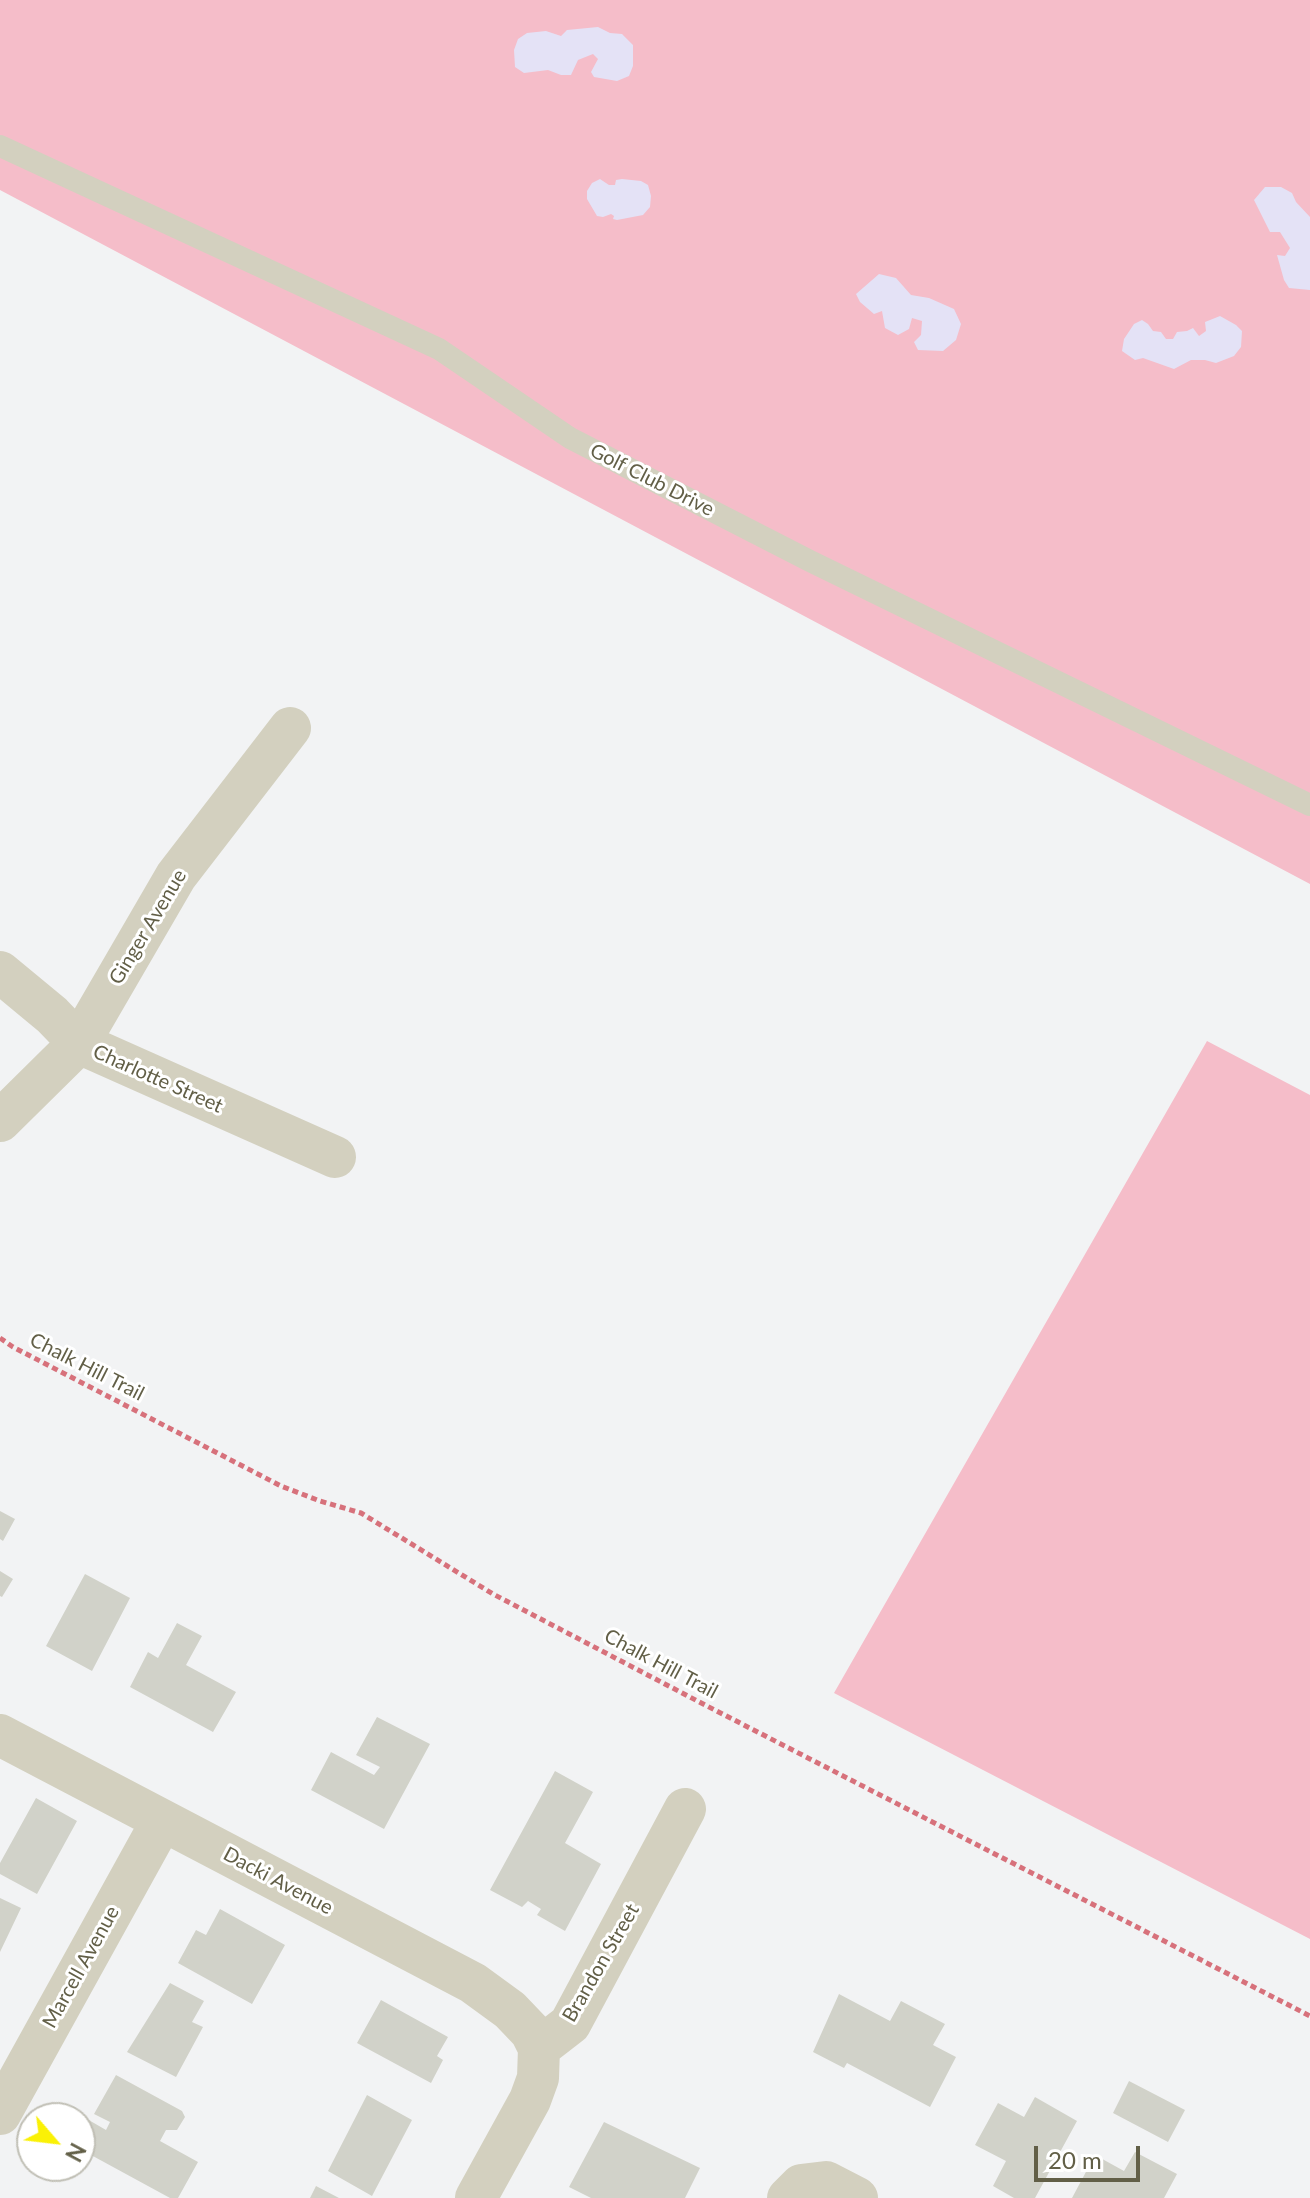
<!DOCTYPE html>
<style>
body{margin:0}
#map{position:relative;width:1310px;height:2198px;overflow:hidden;background:#f2f3f4;font-family:Lato,sans-serif}
canvas{display:block}
.north{position:absolute;left:16px;top:2102px;width:80px;height:80px;box-sizing:border-box;background:#fff;border:2px solid #c0bfb5;border-radius:50%;rotate:118deg;font-size:22px;font-weight:700;line-height:32px;text-align:center;color:#625f47}
.north::after{content:'';display:block;margin:auto;width:28px;height:36px;background:#faf106;clip-path:polygon(50% 0,100% 100%,50% 72%,0 100%)}
.scale{position:absolute;left:1034px;top:2146px;width:106px;height:36px;box-sizing:border-box;border:4px solid #625f47;border-top:0;padding-left:10px;font-size:24px;line-height:28px;white-space:nowrap;color:#625f47;-webkit-text-stroke:6px #fff;paint-order:stroke}
</style>
<div id="map">
<canvas width="1310" height="2198"></canvas>
<div class="north">N</div>
<div class="scale">20 m</div>
</div>
<script>
const c = document.querySelector('canvas').getContext('2d');
c.lineJoin = 'round';
function paint(path, color) { c.fillStyle = color; c.fill(path, 'evenodd'); }
const toPath = rows => new Path2D(rows.map(r => 'M' + r).join(''));
function strokePath(path, color, width, dash) { c.strokeStyle = color; c.lineWidth = width; c.lineCap = dash ? 'butt' : 'round'; c.setLineDash(dash || []); c.stroke(path); }
function drawText(font, color, halo, rows, align = 'center') {
  c.font = font + ' Lato,sans-serif'; c.lineWidth = 6; c.setLineDash([]); c.textBaseline = 'middle'; c.strokeStyle = halo; c.fillStyle = color; for (const [text, x, y, turn = 0] of rows) {
    c.save(); c.translate(x, y); c.rotate((+turn || 0) * Math.PI / 180); c.textAlign = isNaN(turn) ? turn : align; if (halo) c.strokeText(text, 0, 0); c.fillText(text, 0, 0); c.restore();
  }
}
paint(toPath([
 [0,0,1310,0,1310,884,0,190],
 [1207,1041,1310,1095,1310,1939,834,1693]
]), '#f5bdc9');
paint(toPath([
 [598,27,610,33,622,34,633,45,633,66,629,76,617,81,594,77,591,72,598,59,593,54,578,60,571,75,561,75,548,70,524,73,515,67,514,50,518,39,527,33,546,31,561,36,567,30],
 [600,179,609,185,615,185,616,180,622,179,641,181,648,185,651,196,650,207,643,215,617,220,613,219,614,216,611,214,603,217,597,216,587,199,587,191,592,183],
 [1265,187,1281,187,1292,193,1296,202,1310,217,1310,290,1289,288,1284,280,1277,255,1285,256,1290,248,1280,232,1270,232,1254,200],
 [879,274,896,278,911,295,929,298,954,309,961,324,956,340,943,351,918,350,914,342,921,335,922,321,912,318,909,329,898,335,885,328,882,311,874,314,860,302,856,294],
 [1220,316,1236,325,1242,331,1241,347,1234,356,1216,363,1205,360,1191,360,1174,369,1143,358,1135,360,1122,351,1124,339,1134,324,1142,320,1148,324,1153,331,1161,332,1166,339,1173,339,1177,332,1187,331,1193,328,1199,336,1206,331,1205,322]
]), '#e4e2f6');
paint(toPath([
 [0,1511,15,1519,3,1541,0,1539],
 [0,1571,13,1579,2,1597,0,1596],
 [85,1574,130,1598,92,1671,46,1646],
 [177,1623,202,1636,186,1665,236,1692,213,1732,130,1687,148,1652,158,1658],
 [377,1717,430,1744,384,1829,311,1790,331,1752,374,1775,380,1767,356,1755],
 [555,1771,593,1792,565,1843,601,1864,565,1931,537,1915,541,1909,528,1901,522,1907,490,1890],
 [36,1798,77,1821,37,1894,0,1874,0,1863],
 [0,1898,21,1908,0,1952],
 [220,1909,285,1945,252,2004,178,1963,196,1930,206,1935],
 [170,1983,204,2001,192,2022,203,2027,176,2077,127,2052],
 [839,1994,890,2021,901,2001,945,2024,933,2045,956,2057,930,2107,847,2063,844,2068,813,2052],
 [381,2000,448,2037,437,2056,443,2060,431,2083,357,2043],
 [116,2075,182,2111,185,2117,177,2130,166,2130,160,2141,198,2162,178,2198,170,2198,80,2149,80,2133,87,2119,106,2130,110,2122,94,2114],
 [1129,2081,1185,2110,1168,2142,1113,2113],
 [367,2095,412,2120,372,2196,328,2171],
 [1035,2097,1077,2121,1035,2198,1014,2198,993,2186,1006,2161,975,2145,998,2103,1024,2117],
 [604,2122,700,2168,685,2198,591,2198,569,2187],
 [1135,2152,1177,2174,1164,2198,1072,2198,1095,2155,1124,2171],
 [316,2186,339,2198,310,2198]
]), '#d1d2c9');
strokePath(toPath([
 [0,1338,13,1347,281,1486,320,1501,361,1513,493,1594,707,1706,1310,2016]
]), '#d7717b', 5, [6, 4]);
strokePath(toPath([
 [0,146,439,349,570,438,810,561,1310,805]
]), '#d3d0bf', 22);
strokePath(toPath([
 [0,972,52,1015,79,1043,335,1157],
 [0,1121,79,1043,176,876,290,728],
 [0,1735,473,1983,510,2010,531,2032,539,2048],
 [539,2048,570,2024,685,1809],
 [0,2114,162,1821],
 [476,2198,530,2100,538,2078,539,2048],
 [788,2198,801,2185,826,2182,857,2198]
]), '#d3d0bf', 42);
drawText('20px', '#625f47', '#fff', [
 ["Golf Club Drive",652,480,27],
 ["Ginger Avenue",148,927,-59],
 ["Charlotte Street",158,1079,24],
 ["Chalk Hill Trail",87,1367,27],
 ["Chalk Hill Trail",661,1664,28],
 ["Dacki Avenue",278,1881,28],
 ["Brandon Street",601,1963,-60],
 ["Marcell Avenue",81,1967,-61]
]);
</script>
